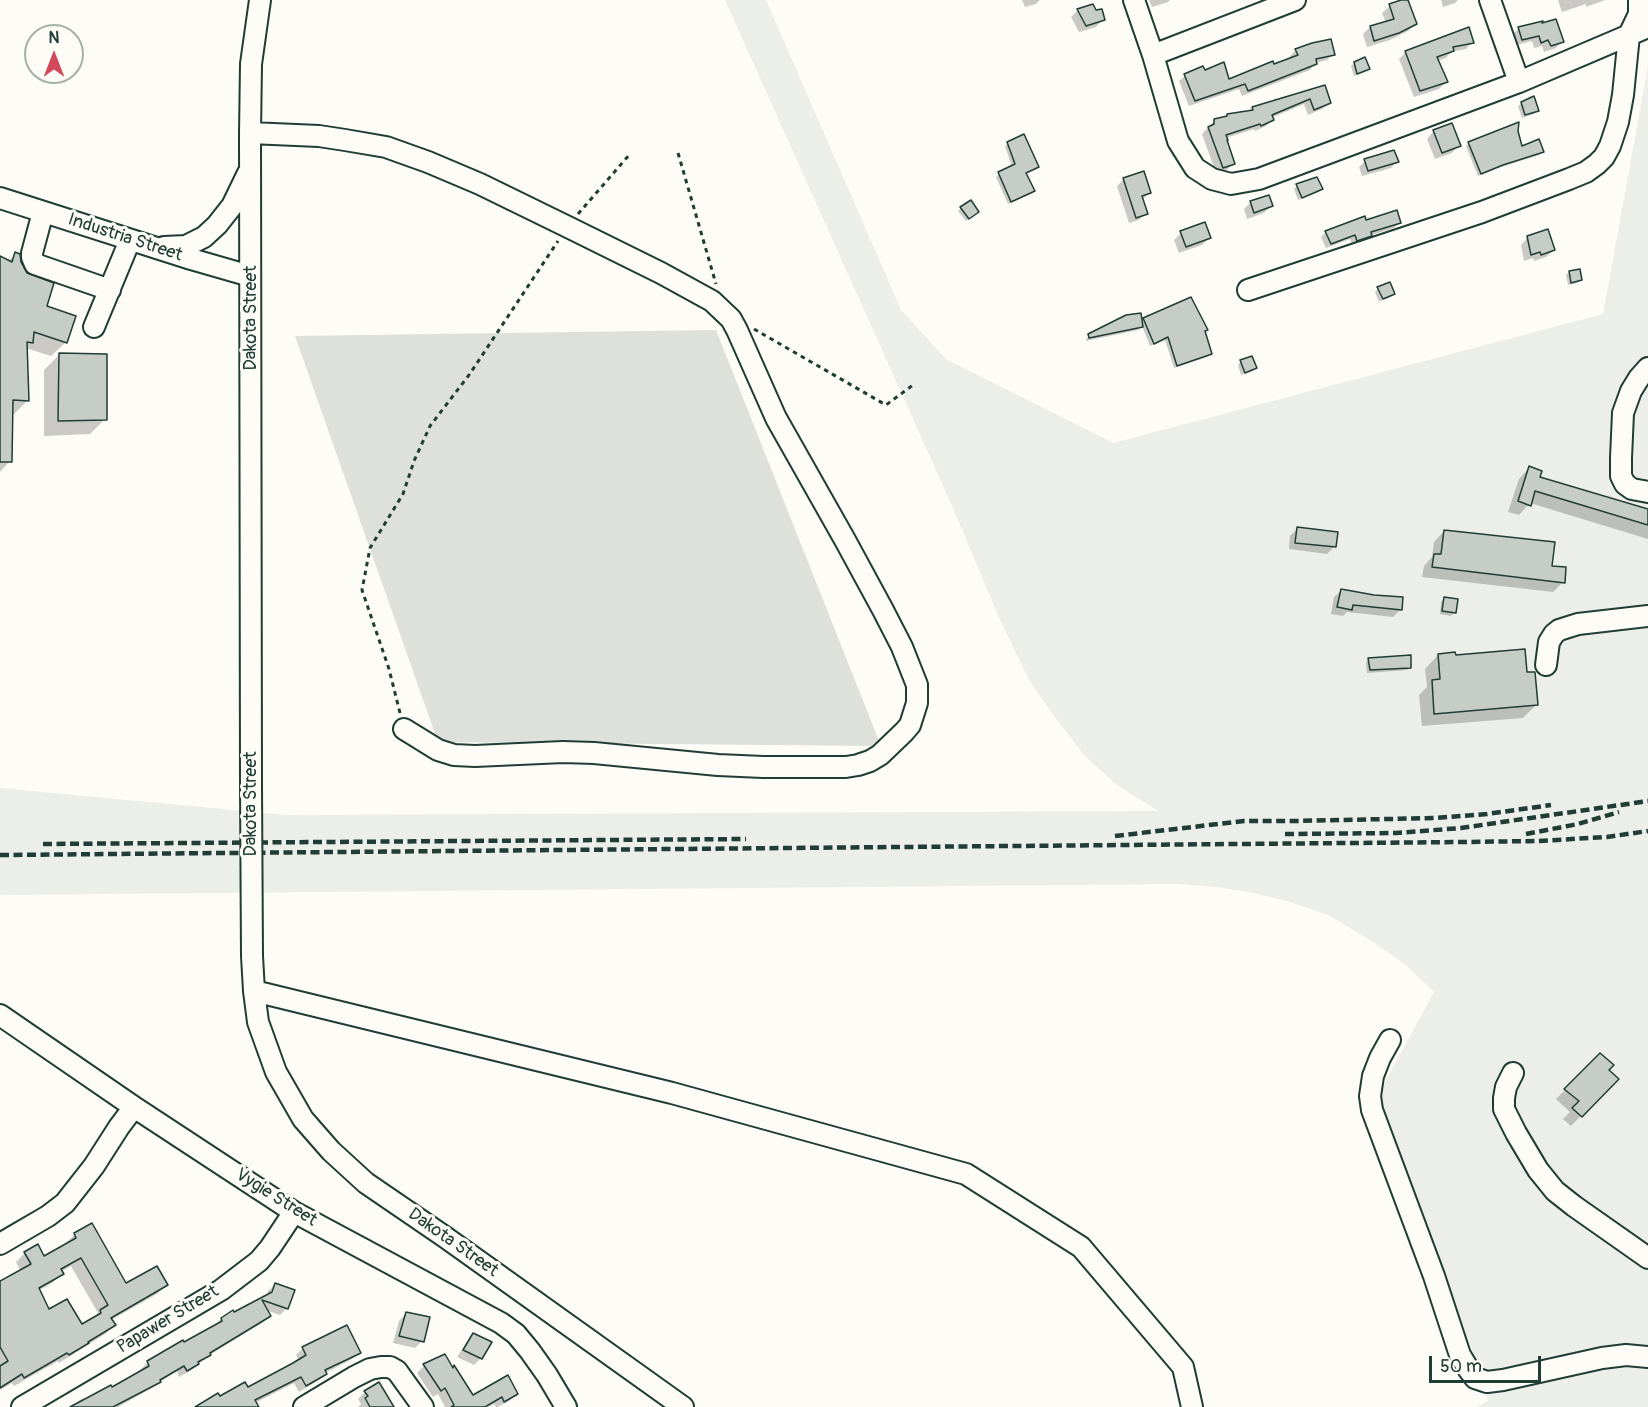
<!DOCTYPE html>
<style>
body{margin:0}
#map{position:relative;width:1648px;height:1407px;overflow:hidden;background:#fdfcf7;font-family:Pangolin,sans-serif}
canvas{display:block}
.north{position:absolute;left:24px;top:24px;width:60px;height:60px;box-sizing:border-box;background:#fdfcf7;border:2px solid #a4b0a9;border-radius:50%;rotate:0deg;font-size:16px;font-weight:700;line-height:24px;text-align:center;color:#1f3d34}
.north::after{content:'';display:block;margin:auto;width:21px;height:27px;background:#d1495b;clip-path:polygon(50% 0,100% 100%,50% 72%,0 100%)}
.scale{position:absolute;left:1429px;top:1356px;width:112px;height:27px;box-sizing:border-box;border:3px solid #1f3d34;border-top:0;padding-left:8px;font-size:18px;line-height:21px;white-space:nowrap;color:#1f3d34;-webkit-text-stroke:4px #fdfcf7;paint-order:stroke}
</style>
<div id="map">
<canvas width="1648" height="1407"></canvas>
<div class="north">N</div>
<div class="scale">50 m</div>
</div>
<script>
const c = document.querySelector('canvas').getContext('2d');
c.lineJoin = 'round';
function paint(path, color) { c.fillStyle = color; c.fill(path, 'evenodd'); }
const toPath = rows => new Path2D(rows.map(r => 'M' + r).join(''));
function strokePath(path, color, width, dash) { c.strokeStyle = color; c.lineWidth = width; c.lineCap = dash ? 'butt' : 'round'; c.setLineDash(dash || []); c.stroke(path); }
function drawText(font, color, halo, rows, align = 'center') {
  c.font = font + ' Pangolin,sans-serif'; c.lineWidth = 6; c.setLineDash([]); c.textBaseline = 'middle'; c.strokeStyle = halo; c.fillStyle = color; for (const [text, x, y, turn = 0] of rows) {
    c.save(); c.translate(x, y); c.rotate((+turn || 0) * Math.PI / 180); c.textAlign = isNaN(turn) ? turn : align; if (halo) c.strokeText(text, 0, 0); c.fillText(text, 0, 0); c.restore();
  }
}
paint(toPath([
 [725,0,766,0,901,310,947,360,1113,443,1603,314,1648,66,1648,1407,1477,1407,1488,1401,1483,1378,1373,1104,1434,992,1406,965,1370,940,1328,915,1287,901,1249,892,1216,887,1177,884,0,895,0,788,287,815,1158,811,1117,785,1085,756,1054,716,1029,680,1001,622,953,508]
]), '#eceee9');
paint(toPath([
 [716,330,881,746,438,742,295,336]
]), '#dde0db');
paint(toPath([
 [1022,0,1040,0,1036,4,1025,7],
 [1149,0,1170,0,1168,2,1152,7],
 [1406,0,1415,24,1408,31,1390,40,1367,47,1363,34,1370,27,1386,23,1382,13,1390,6],
 [1441,0,1458,0,1455,3,1443,7],
 [1558,0,1605,0,1586,7,1586,4,1562,12],
 [1078,10,1103,19,1096,27,1079,32,1071,17],
 [1519,28,1562,41,1556,48,1544,52,1542,46,1534,48,1532,41,1516,45,1512,35],
 [1472,42,1466,49,1451,52,1446,58,1437,61,1446,82,1439,89,1414,97,1399,59,1406,52],
 [1296,50,1333,54,1327,60,1315,63,1310,70,1242,96,1239,89,1189,106,1179,81,1185,76,1204,72,1228,81,1291,59,1290,56],
 [1354,63,1368,68,1365,72,1354,76,1351,66],
 [1324,87,1329,103,1322,109,1308,115,1304,104,1271,118,1272,120,1266,126,1255,131,1254,129,1226,138,1234,163,1227,170,1216,173,1202,134,1215,120,1249,112,1253,108],
 [1522,103,1537,111,1534,114,1522,118,1518,106],
 [1434,131,1459,145,1452,153,1435,159,1427,139],
 [1516,131,1521,148,1542,152,1539,155,1498,168,1478,176,1466,146,1469,143],
 [1008,143,1037,167,1034,170,1025,174,1033,191,1030,194,1008,204,996,177,999,174,1012,167,1005,146],
 [1365,161,1397,161,1391,168,1362,176,1359,167],
 [1124,179,1150,192,1143,199,1146,213,1139,220,1129,223,1117,186],
 [1297,186,1321,189,1318,192,1298,200,1294,189],
 [1251,202,1271,206,1264,213,1247,219,1244,209],
 [961,208,974,215,966,221,958,211],
 [1366,222,1400,222,1394,228,1372,235,1366,241,1352,245,1350,239,1326,248,1321,237,1326,232],
 [1181,233,1209,238,1202,245,1179,253,1174,240],
 [1528,237,1554,250,1546,257,1534,261,1533,258,1524,261,1521,245],
 [16,254,66,342,51,356,25,348,28,400,13,415,11,415,10,461,0,472,0,259,8,261],
 [1569,272,1581,280,1577,283,1568,285,1566,275],
 [1378,289,1393,294,1390,297,1379,302,1375,292],
 [1144,320,1203,332,1211,353,1207,357,1174,368,1165,340,1150,346,1142,326,1138,330,1086,341,1086,339,1089,336,1141,322],
 [59,355,105,419,90,434,44,436,44,370],
 [1241,361,1255,368,1252,371,1241,375,1238,365],
 [1529,468,1538,478,1648,511,1648,539,1530,503,1519,515,1508,512,1519,479],
 [1297,529,1335,546,1327,554,1289,549,1290,536],
 [1444,531,1551,567,1563,582,1553,592,1422,577,1424,566,1432,557,1434,542],
 [1342,590,1400,610,1393,617,1347,612,1343,616,1331,614,1334,597],
 [1444,599,1455,612,1451,616,1440,614,1441,602],
 [1438,655,1454,656,1526,674,1536,705,1523,718,1422,726,1419,695,1427,687,1425,669],
 [1369,659,1410,667,1407,670,1367,673,1366,662],
 [1600,1055,1607,1070,1617,1079,1571,1126,1563,1119,1570,1112,1556,1099],
 [91,1225,126,1285,166,1285,157,1294,111,1320,114,1325,105,1334,59,1363,58,1361,14,1386,12,1383,0,1390,0,1280,9,1279,21,1272,16,1262,25,1253,44,1258,66,1245,65,1244,75,1234],
 [71,1266,98,1313,91,1321,82,1326,49,1311,38,1291,52,1283,62,1274,61,1272],
 [275,1284,287,1308,280,1315,266,1310,269,1316,262,1323,208,1356,190,1371,179,1377,177,1371,157,1384,152,1388,118,1407,69,1407,83,1398,85,1401,112,1389,142,1372,140,1370,147,1363,214,1326,221,1319,233,1314,266,1297,268,1291],
 [406,1313,422,1341,415,1348,393,1343,399,1321],
 [473,1335,481,1358,474,1365,457,1357,466,1343],
 [303,1348,359,1352,352,1359,325,1373,319,1380,299,1392,294,1383,255,1403,252,1407,198,1407,247,1389,299,1361,296,1355],
 [444,1356,473,1397,517,1393,509,1401,498,1407,496,1407,494,1404,488,1407,486,1404,481,1407,445,1407,438,1394,433,1397,417,1373,424,1366],
 [365,1392,393,1407,358,1407,361,1404,358,1399]
]), '#0003');
const building = toPath([
 [1401,0,1408,0,1417,24,1399,33,1374,41,1370,26,1394,19,1389,4,1401,0],
 [1093,4,1096,10,1102,9,1105,20,1086,26,1077,9,1093,4],
 [1556,19,1564,42,1551,46,1548,40,1541,43,1539,36,1522,40,1518,27,1543,21,1542,23,1556,19],
 [1469,27,1474,43,1453,47,1454,51,1437,57,1448,82,1420,91,1405,51,1469,27],
 [1331,39,1335,55,1316,59,1317,64,1248,91,1245,84,1195,101,1184,74,1203,66,1205,70,1224,62,1229,79,1273,61,1274,64,1298,55,1295,49,1312,43,1331,39],
 [1365,57,1370,69,1357,74,1354,62,1365,57],
 [1325,85,1331,103,1314,110,1310,99,1272,115,1274,120,1261,126,1260,124,1226,135,1228,140,1227,140,1235,164,1223,168,1208,127,1214,124,1214,119,1227,116,1227,114,1253,110,1252,107,1325,85],
 [1534,96,1539,111,1525,115,1521,102,1534,96],
 [1519,122,1518,131,1522,146,1539,139,1544,152,1503,165,1481,174,1468,142,1519,122],
 [1452,123,1461,146,1442,153,1433,130,1452,123],
 [1024,134,1039,167,1026,173,1035,191,1011,202,998,172,1015,164,1007,142,1024,134],
 [1394,150,1399,162,1368,171,1364,159,1394,150],
 [1144,171,1151,193,1142,196,1148,214,1136,218,1123,178,1144,171],
 [1317,177,1323,189,1302,198,1296,184,1317,177],
 [1269,195,1273,206,1254,213,1250,201,1269,195],
 [971,200,979,212,969,219,960,207,971,200],
 [1397,210,1401,223,1371,232,1372,236,1357,241,1355,235,1331,244,1325,231,1365,216,1366,220,1397,210],
 [1205,222,1211,238,1186,247,1180,231,1205,222],
 [1548,229,1555,250,1541,255,1540,252,1531,255,1527,236,1548,229],
 [15,252,20,254,21,262,27,273,54,283,47,306,76,316,67,343,34,332,33,343,27,342,29,401,13,400,12,462,0,462,0,256,12,262,15,252],
 [1580,269,1582,280,1571,283,1569,271,1580,269],
 [1390,282,1395,294,1383,299,1377,287,1390,282],
 [1191,297,1208,330,1205,331,1212,354,1177,366,1168,337,1154,344,1143,318,1191,297],
 [1141,313,1143,327,1089,338,1088,334,1126,315,1141,313],
 [59,353,107,354,107,420,58,421,59,353],
 [1252,356,1257,368,1245,373,1240,360,1252,356],
 [1529,466,1542,471,1540,477,1648,509,1648,525,1535,491,1531,506,1518,501,1529,466],
 [1297,527,1338,532,1336,547,1295,543,1297,527],
 [1444,530,1555,542,1552,566,1566,567,1565,583,1432,567,1434,554,1441,554,1444,530],
 [1341,589,1374,595,1403,597,1402,610,1353,605,1352,610,1337,607,1341,589],
 [1444,597,1458,599,1456,613,1442,611,1444,597],
 [1525,649,1527,672,1535,672,1538,705,1434,714,1432,680,1440,679,1438,654,1455,652,1456,655,1525,649],
 [1411,655,1411,668,1370,670,1368,658,1411,655],
 [1600,1053,1614,1065,1609,1070,1619,1079,1582,1117,1572,1108,1579,1101,1564,1089,1600,1053],
 [92,1223,126,1283,157,1266,168,1285,111,1318,116,1325,88,1342,89,1343,69,1355,67,1353,24,1378,22,1374,0,1388,0,1366,8,1361,0,1347,0,1281,31,1264,24,1252,38,1244,44,1256,76,1238,74,1233,92,1223],
 [81,1258,108,1305,100,1310,101,1313,82,1324,67,1299,49,1309,39,1288,64,1274,61,1269,81,1258],
 [275,1283,295,1290,288,1309,262,1300,271,1316,210,1353,211,1355,198,1362,199,1364,187,1371,184,1366,160,1380,161,1382,113,1407,70,1407,111,1385,112,1387,149,1366,147,1361,183,1340,184,1342,222,1321,221,1318,233,1310,234,1312,272,1292,275,1283],
 [406,1312,430,1317,424,1342,399,1336,406,1312],
 [347,1325,361,1353,325,1370,327,1374,306,1386,301,1377,255,1400,259,1407,195,1407,218,1393,220,1396,245,1382,248,1387,293,1363,306,1355,302,1347,347,1325],
 [473,1333,492,1342,482,1359,463,1350,473,1333],
 [445,1354,453,1368,454,1365,473,1395,508,1375,518,1394,504,1402,502,1397,485,1407,451,1407,454,1405,445,1388,441,1391,423,1364,445,1354],
 [379,1382,394,1407,370,1407,365,1398,368,1396,364,1391,379,1382]
]);
paint(building, '#c6cdc7');
strokePath(building, '#1f3d34', 1.5);
const minor = toPath([
 [1134,0,1153,55,1178,141,1195,168,1212,179,1231,184,1259,179,1519,82,1648,27],
 [1490,0,1519,82],
 [1153,55,1295,0],
 [250,133,319,136,345,140,386,147,428,162,480,184,568,227,661,273,712,301,731,319,737,330,776,418,845,540,883,610,902,647,917,685,917,703,910,725,904,732,880,755,870,761,858,765,846,767,763,767,718,765,594,753,563,752,475,756,454,755,438,750,404,729],
 [0,198,191,259,250,276],
 [43,212,32,253,32,257,35,264,110,290],
 [164,247,186,246,204,237,217,225,232,206,248,173],
 [1248,290,1482,212,1569,179,1586,172,1597,164,1604,157,1610,146,1618,122,1623,95,1629,35,1639,14,1639,0],
 [94,327,130,240],
 [1648,368,1639,378,1631,391,1623,413,1621,458,1621,476,1625,484,1632,489,1648,492],
 [1546,665,1549,642,1554,634,1559,630,1578,624,1648,616],
 [251,787,250,133,251,64,260,0],
 [252,956,254,991,258,1022,276,1072,303,1119,331,1151,366,1183,445,1237,683,1407],
 [254,991,672,1093,966,1174,1081,1247,1183,1367,1192,1407],
 [0,1015,134,1107,294,1212,501,1323,516,1334,530,1351,547,1375,566,1407],
 [1390,1040,1380,1058,1373,1076,1370,1096,1372,1110,1434,1276,1460,1355,1469,1370,1475,1378,1487,1382,1503,1380,1602,1358,1626,1355,1648,1357],
 [1513,1073,1506,1087,1504,1098,1504,1109,1516,1133,1538,1170,1555,1191,1574,1206,1648,1258],
 [0,1244,48,1216,65,1203,94,1166,119,1127,134,1107],
 [22,1407,221,1290,242,1274,259,1261,270,1248,294,1212],
 [304,1407,354,1377,370,1369,381,1367,390,1367,397,1371,423,1407]
]);
strokePath(minor, '#1f3d34', 24);
strokePath(toPath([
 [678,153,716,284],
 [578,214,630,154],
 [754,329,886,405,913,385],
 [400,713,389,669,362,590,370,548,403,494,414,461,430,426,469,375,558,241]
]), '#1f3d34', 3, [4.5, 4.5]);
strokePath(minor, '#fdfcf7', 20);
strokePath(toPath([
 [1285,834,1396,833,1461,828,1648,801],
 [1526,834,1578,824,1619,812],
 [1115,836,1244,821,1294,821,1434,818,1487,814,1551,805],
 [43,844,746,839],
 [0,855,1463,842,1538,841,1607,837,1648,831]
]), '#1f3d34', 4.5, [9, 4.5]);
const minorBridge = toPath([
 [251,787,252,956]
]);
strokePath(minorBridge, '#1f3d34', 24, []);
strokePath(minorBridge, '#fdfcf7', 20);
drawText('18px', '#1f3d34', '#fdfcf7', [
 ["Industria Street",125,238,18],
 ["Dakota Street",251,318,-90],
 ["Dakota Street",251,804,-90],
 ["Vygie Street",276,1198,32],
 ["Dakota Street",453,1243,35],
 ["Papawer Street",168,1320,-31]
]);
</script>
